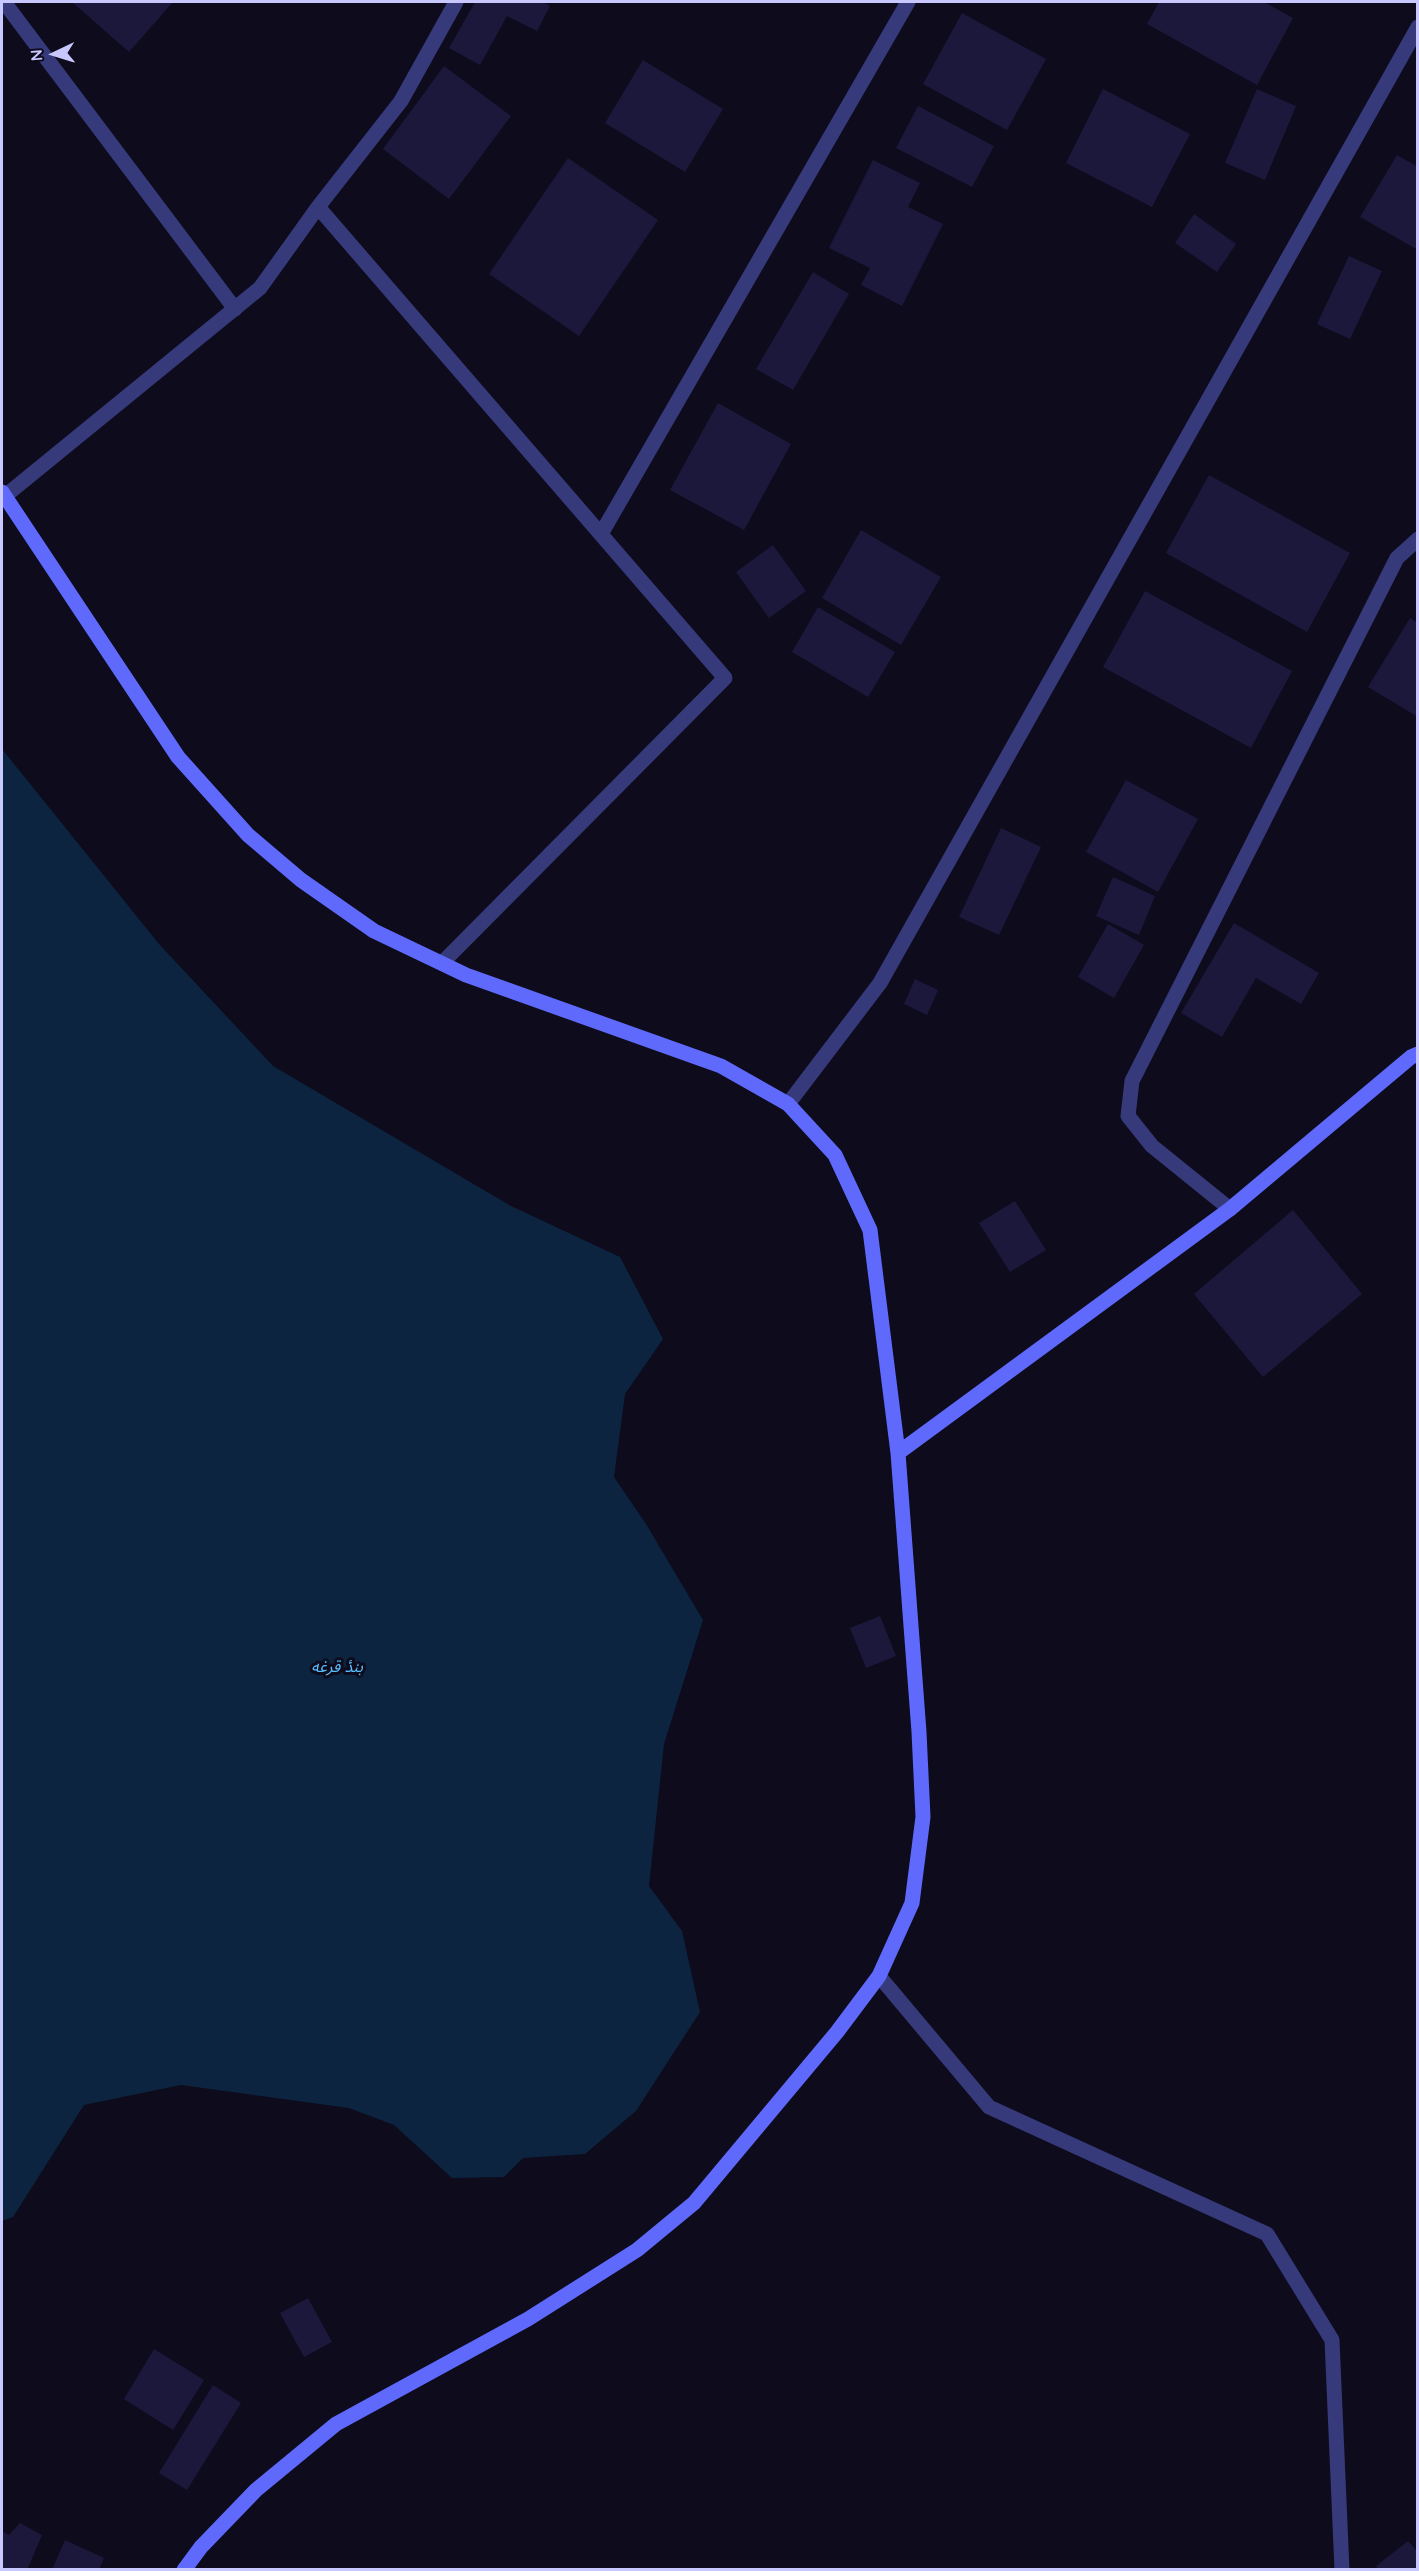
<!DOCTYPE html>
<meta charset="utf-8">
<style>
body{margin:0}
#map{position:relative;width:1419px;height:2571px;overflow:hidden;background:#0d0b1c;font-family:Quicksand,sans-serif}
canvas{display:block}
.frame{position:absolute;inset:0;border:3px solid #c8c7fe;pointer-events:none}
.north{position:absolute;left:24px;top:24px;width:60px;height:60px;-webkit-text-stroke:4px #0d0b1c;paint-order:stroke;rotate:266deg;font-size:16px;font-weight:700;line-height:24px;text-align:center;color:#c8c7fe}
.north::after{content:'';display:block;margin:auto;width:21px;height:27px;background:#c8c7fe;clip-path:polygon(50% 0,100% 100%,50% 72%,0 100%)}
</style>
<div id="map">
<canvas width="1419" height="2571"></canvas>
<div class="frame"></div>
<div class="north">N</div>
</div>
<script>
const c = document.querySelector('canvas').getContext('2d');
c.lineJoin = 'round';
function paint(path, color) { c.fillStyle = color; c.fill(path, 'evenodd'); }
const toPath = rows => new Path2D(rows.map(r => 'M' + r).join(''));
function strokePath(path, color, width, dash) { c.strokeStyle = color; c.lineWidth = width; c.lineCap = dash ? 'butt' : 'round'; c.setLineDash(dash || []); c.stroke(path); }
function drawText(font, color, halo, rows, align = 'center') {
  c.font = font + ' Quicksand,"Noto Sans Arabic",sans-serif'; c.lineWidth = 6; c.setLineDash([]); c.textBaseline = 'middle'; c.strokeStyle = halo; c.fillStyle = color; for (const [text, x, y, turn = 0] of rows) {
    c.save(); c.translate(x, y); c.rotate((+turn || 0) * Math.PI / 180); c.textAlign = isNaN(turn) ? turn : align; if (halo) c.strokeText(text, 0, 0); c.fillText(text, 0, 0); c.restore();
  }
}
paint(toPath([
 [2,749,159,944,273,1066,511,1206,620,1257,663,1339,625,1394,614,1477,646,1524,703,1620,664,1744,649,1886,682,1931,700,2012,636,2111,585,2154,523,2158,504,2177,452,2178,394,2125,349,2108,181,2085,84,2105,13,2217,2,2221]
]), '#0c243f');
paint(toPath([
 [72,2,173,2,129,52],
 [475,2,543,2,550,6,537,31,507,16,480,65,449,48],
 [1159,2,1264,2,1293,18,1257,85,1147,24],
 [962,13,1046,59,1007,130,923,84],
 [643,60,723,109,685,172,605,123],
 [444,66,511,116,449,199,383,149],
 [1103,89,1190,134,1152,207,1066,163],
 [1257,89,1296,106,1265,180,1225,163],
 [918,106,994,146,972,187,896,148],
 [1397,155,1418,167,1418,250,1360,217],
 [568,158,658,220,579,336,489,274],
 [873,160,920,183,908,207,943,224,902,306,861,285,870,268,829,248],
 [1194,214,1236,244,1217,272,1175,243],
 [1349,256,1382,271,1350,339,1317,324],
 [813,272,849,294,793,390,756,369],
 [718,403,791,444,744,530,670,490],
 [1209,475,1350,553,1307,632,1166,553],
 [861,530,941,577,901,645,822,598],
 [773,545,806,591,769,618,736,572],
 [1145,591,1292,671,1251,748,1103,667],
 [818,607,895,652,868,697,792,652],
 [1410,618,1418,623,1418,717,1368,687],
 [1126,780,1198,819,1158,892,1086,852],
 [1001,828,1041,847,999,935,959,917],
 [1113,877,1155,896,1139,935,1096,916],
 [1234,923,1319,973,1301,1004,1256,978,1222,1037,1181,1013],
 [1108,924,1144,945,1114,998,1078,977],
 [915,979,938,990,927,1015,904,1004],
 [1015,1201,1046,1250,1010,1272,979,1223],
 [1293,1210,1362,1294,1263,1377,1194,1294],
 [880,1616,896,1656,866,1668,850,1628],
 [308,2298,332,2342,304,2357,280,2313],
 [154,2349,204,2380,173,2430,124,2399],
 [213,2385,241,2403,187,2490,159,2473],
 [20,2523,42,2535,27,2570,2,2570,2,2531,9,2535],
 [65,2540,104,2558,99,2570,52,2570],
 [1408,2541,1418,2552,1418,2570,1379,2570,1376,2566]
]), '#1c183c');
strokePath(toPath([
 [4,2,235,309]
]), '#373a7a', 15);
strokePath(toPath([
 [318,207,401,101,456,2],
 [5,496,260,288,318,207,725,678,442,963],
 [601,534,908,2],
 [788,1104,880,983,1418,27],
 [1230,1209,1152,1146,1128,1116,1132,1081,1397,558,1418,539],
 [879,1976,989,2107,1267,2234,1332,2340,1342,2570]
]), '#373a7a', 15);
strokePath(toPath([
 [2,492,178,757,248,835,301,880,374,931,466,975,721,1066,788,1104,835,1155,870,1230,898,1453,919,1732,923,1817,912,1903,879,1976,837,2032,694,2203,637,2250,528,2319,336,2424,256,2490,201,2547,184,2570],
 [898,1453,1230,1209,1411,1057,1418,1054]
]), '#5f6afd', 15);
drawText('italic 16px', '#57bffd', '#0d0b1c', [
 ["بندٔ قرغه",337,1667]
]);
</script>
